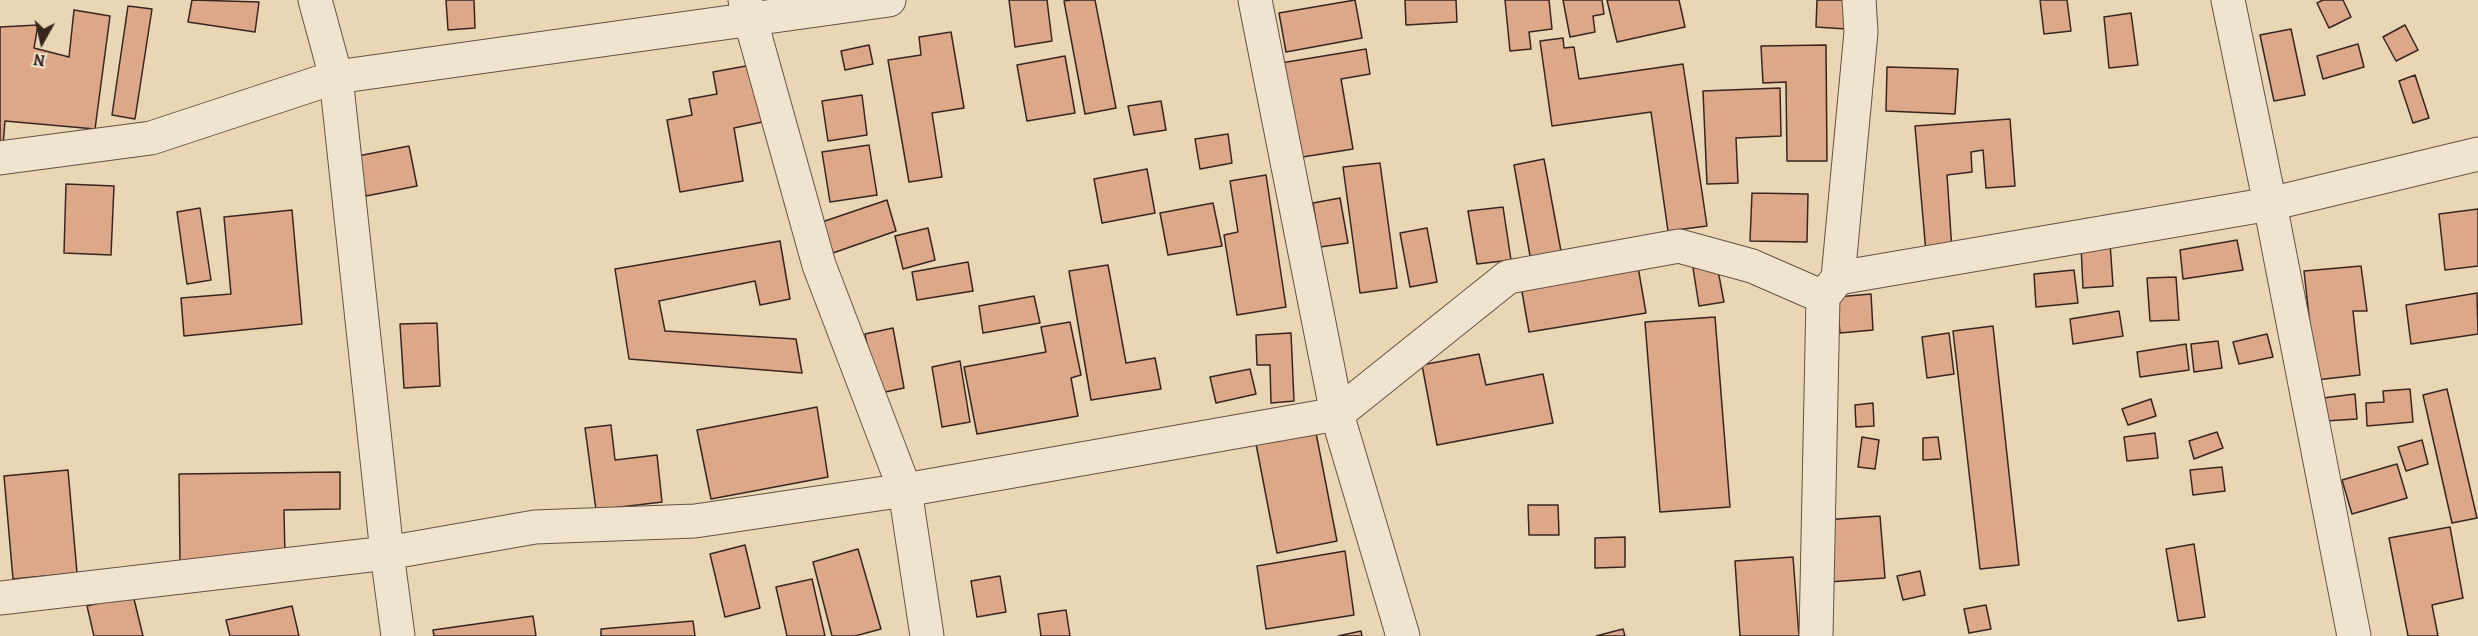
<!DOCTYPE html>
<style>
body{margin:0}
#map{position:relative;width:2478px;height:636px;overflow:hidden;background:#ead5b5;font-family:Alegreya,serif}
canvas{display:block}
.north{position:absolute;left:12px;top:12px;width:60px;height:60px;-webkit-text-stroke:4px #f1e4cf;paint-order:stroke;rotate:188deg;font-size:16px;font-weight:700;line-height:24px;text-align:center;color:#372620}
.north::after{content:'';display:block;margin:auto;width:21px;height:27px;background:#372620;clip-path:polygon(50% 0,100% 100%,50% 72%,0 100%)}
</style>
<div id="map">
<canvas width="2478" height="636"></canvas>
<div class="north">N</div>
</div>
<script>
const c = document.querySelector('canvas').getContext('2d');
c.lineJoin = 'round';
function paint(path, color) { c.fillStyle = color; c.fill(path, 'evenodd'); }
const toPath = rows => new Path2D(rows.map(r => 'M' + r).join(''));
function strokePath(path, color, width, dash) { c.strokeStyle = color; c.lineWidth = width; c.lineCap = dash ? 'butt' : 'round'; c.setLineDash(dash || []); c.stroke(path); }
const building = toPath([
 [192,0,259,2,255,32,188,22,192,0],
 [446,0,474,0,475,28,448,30,446,0],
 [1009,0,1047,0,1052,41,1015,47,1009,0],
 [1071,0,1095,0,1116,108,1085,114,1064,1,1071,0],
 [1355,0,1362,38,1286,52,1279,13,1355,0],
 [1405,0,1456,0,1457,22,1406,25,1405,0],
 [1505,0,1549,0,1552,29,1529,32,1531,49,1510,51,1505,0],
 [1563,0,1602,0,1604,14,1593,16,1595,32,1570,37,1563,0],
 [1607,0,1679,0,1685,27,1617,42,1607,0],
 [1817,0,1847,0,1846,29,1816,27,1817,0],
 [2040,0,2067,0,2071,31,2044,34,2040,0],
 [2323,0,2343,0,2351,17,2329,28,2317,3,2323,0],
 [128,6,152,9,135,119,112,115,128,6],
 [74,10,110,16,95,129,5,121,3,145,0,145,0,27,38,25,34,48,69,57,74,10],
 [2131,13,2138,65,2109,68,2104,17,2131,13],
 [2405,25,2418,50,2396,61,2383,37,2405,25],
 [2291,29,2305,95,2274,101,2260,35,2291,29],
 [951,32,964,108,932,113,942,177,909,182,888,60,921,55,919,37,951,32],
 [1563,38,1564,48,1574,47,1579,79,1683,64,1707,226,1668,231,1651,112,1552,126,1540,41,1563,38],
 [2358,44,2364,67,2323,79,2317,56,2358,44],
 [869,45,873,64,845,70,841,51,869,45],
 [1826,45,1827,161,1787,161,1786,82,1763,83,1761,46,1826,45],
 [1366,49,1370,74,1341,79,1353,149,1290,159,1275,64,1366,49],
 [1065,56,1075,113,1027,121,1017,65,1065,56],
 [757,64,767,121,734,128,743,181,680,192,667,120,692,115,689,99,717,94,713,72,757,64],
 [1887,67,1958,69,1955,114,1886,111,1887,67],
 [2415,75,2429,118,2413,123,2399,81,2415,75],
 [1780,88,1781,136,1736,138,1738,183,1707,184,1703,91,1780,88],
 [862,95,867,135,828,141,822,101,862,95],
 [1161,101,1166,130,1134,135,1128,106,1161,101],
 [2010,119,2015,186,1986,188,1983,150,1971,152,1972,172,1947,175,1952,251,1926,253,1915,126,2010,119],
 [1228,134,1232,163,1200,169,1195,139,1228,134],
 [869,145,877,195,830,202,822,152,869,145],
 [409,146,417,186,366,196,358,156,409,146],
 [1544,159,1563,262,1532,267,1514,165,1544,159],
 [1380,163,1397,288,1360,293,1343,167,1380,163],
 [1147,169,1155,213,1102,223,1094,179,1147,169],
 [1266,175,1286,307,1237,315,1224,235,1238,232,1230,181,1266,175],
 [66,184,114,186,111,255,64,253,66,184],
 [1752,193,1808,194,1807,242,1750,241,1752,193],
 [1340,198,1348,243,1320,247,1313,203,1340,198],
 [887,200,896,231,833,253,822,222,887,200],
 [1213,203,1222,246,1168,255,1160,213,1213,203],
 [1503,207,1511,260,1477,264,1468,211,1503,207],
 [200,208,211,280,187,284,177,212,200,208],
 [2478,209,2478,266,2445,270,2439,214,2478,209],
 [292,210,302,324,184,336,181,298,231,294,224,217,292,210],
 [928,228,935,260,903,269,895,236,928,228],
 [1427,228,1437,282,1410,287,1400,233,1427,228],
 [2237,240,2243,270,2183,279,2180,250,2237,240],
 [780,241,790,299,760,305,755,281,659,301,665,331,796,339,802,373,629,359,615,269,780,241],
 [2110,243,2113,286,2083,288,2081,245,2110,243],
 [1637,261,1646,313,1529,332,1520,280,1637,261],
 [968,262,973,291,917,300,912,272,968,262],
 [1108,265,1126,363,1155,358,1161,389,1091,400,1069,271,1108,265],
 [1717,265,1724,302,1699,306,1693,268,1717,265],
 [2361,266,2367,311,2353,311,2360,375,2316,380,2304,271,2361,266],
 [2074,270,2078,303,2036,307,2034,274,2074,270],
 [2176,277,2179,320,2150,321,2147,278,2176,277],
 [2477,293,2478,334,2411,344,2406,305,2477,293],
 [1871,294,1873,330,1840,333,1837,297,1871,294],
 [1034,296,1040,323,983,333,979,306,1034,296],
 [2119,311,2123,336,2073,344,2070,319,2119,311],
 [1715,317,1730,507,1660,512,1645,322,1715,317],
 [1070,322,1081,375,1071,378,1078,416,977,434,964,367,1046,352,1041,327,1070,322],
 [437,323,440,386,404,388,400,324,437,323],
 [1993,326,2019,565,1980,569,1953,331,1993,326],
 [893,328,904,388,876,394,865,334,893,328],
 [1291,333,1294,401,1271,403,1270,365,1257,365,1256,335,1291,333],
 [1949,333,1954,374,1927,378,1922,337,1949,333],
 [2267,334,2273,357,2239,364,2233,342,2267,334],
 [2218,341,2222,368,2194,372,2191,344,2218,341],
 [2186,344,2189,370,2140,377,2137,352,2186,344],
 [1479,354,1486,385,1543,374,1553,423,1437,445,1422,365,1479,354],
 [960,361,970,422,942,427,932,367,960,361],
 [1250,369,1256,394,1216,403,1210,377,1250,369],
 [2410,389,2413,422,2367,426,2366,403,2384,402,2383,391,2410,389],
 [2447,389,2477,518,2452,523,2423,395,2447,389],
 [2355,394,2357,419,2325,421,2323,398,2355,394],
 [2151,399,2156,416,2128,425,2122,409,2151,399],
 [1873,403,1874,426,1856,427,1855,405,1873,403],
 [817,407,828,477,711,499,697,430,817,407],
 [611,425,615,460,657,455,662,502,596,510,585,428,611,425],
 [2217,432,2223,448,2194,459,2189,441,2217,432],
 [1316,433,1337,541,1277,553,1256,444,1316,433],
 [2155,433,2158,458,2127,461,2124,437,2155,433],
 [1862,437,1879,440,1875,469,1858,467,1862,437],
 [1938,437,1941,459,1923,460,1923,438,1938,437],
 [2422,440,2428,464,2406,471,2398,447,2422,440],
 [2397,464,2407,498,2352,514,2342,480,2397,464],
 [2222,467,2225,491,2193,495,2190,470,2222,467],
 [68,470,77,573,13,579,4,476,68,470],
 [340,472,340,509,284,510,285,559,180,562,179,474,340,472],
 [1528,505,1558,505,1559,535,1529,535,1528,505],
 [1880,516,1885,578,1829,582,1824,520,1880,516],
 [2450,527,2463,598,2432,605,2438,636,2408,636,2389,538,2450,527],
 [1625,537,1625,567,1595,568,1595,538,1625,537],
 [2194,544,2205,617,2178,621,2166,549,2194,544],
 [745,545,760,608,725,617,710,554,745,545],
 [858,549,881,629,855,636,832,636,813,562,858,549],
 [1345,551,1354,615,1266,629,1257,566,1345,551],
 [1793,557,1799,636,1740,636,1735,561,1793,557],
 [1920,571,1925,595,1903,600,1897,576,1920,571],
 [1000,576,1006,612,977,617,971,581,1000,576],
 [812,579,825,636,787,636,776,587,812,579],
 [133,595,143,636,94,636,87,606,133,595],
 [1986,605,1991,629,1969,633,1964,609,1986,605],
 [292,606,299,636,230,636,226,620,292,606],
 [1066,610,1070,636,1041,636,1038,614,1066,610],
 [533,616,536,636,434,636,433,630,533,616],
 [693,621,695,636,601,636,601,629,693,621],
 [1623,629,1625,636,1596,636,1623,629],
 [1361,631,1362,636,1338,636,1361,631]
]);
paint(building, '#dda889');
strokePath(building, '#372620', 1.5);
const minor = toPath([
 [315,0,336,77,387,553,398,636],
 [745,0,819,265,905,490,927,636],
 [1255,0,1337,414,1403,636],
 [2228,0,2270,204,2354,636],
 [0,158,151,138,336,77,889,0],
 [1838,278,1861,32,1859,0],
 [0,598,387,553,535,527,695,521,905,490,1337,414,1508,277,1679,246,1752,266,1823,297,1838,278,2270,204,2478,154],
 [1816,636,1823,297]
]);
strokePath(minor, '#645245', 35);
strokePath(minor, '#f1e4cf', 33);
</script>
